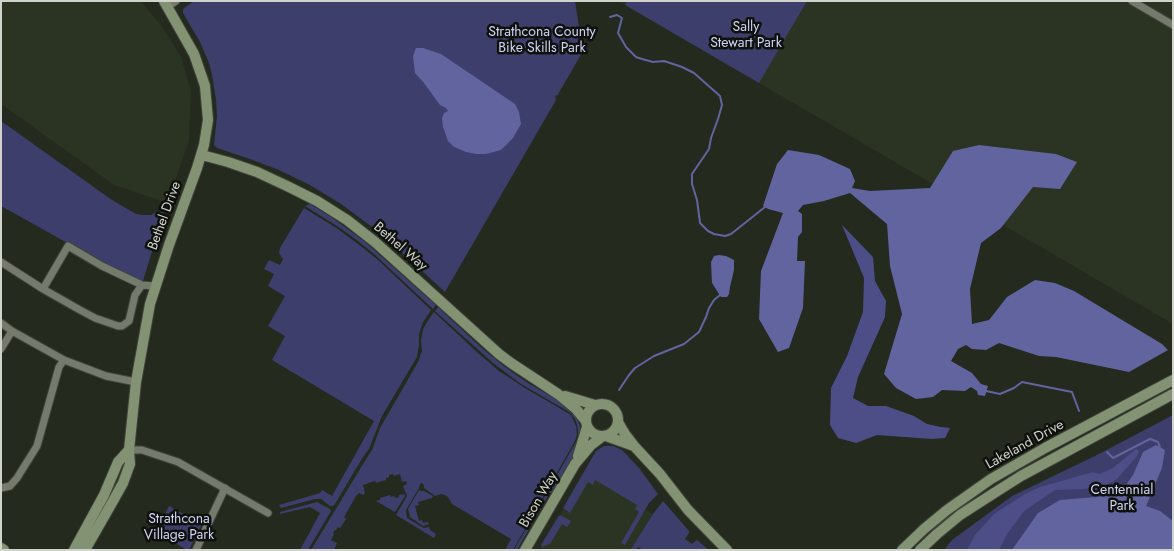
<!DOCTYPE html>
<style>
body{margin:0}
#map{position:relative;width:1174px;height:551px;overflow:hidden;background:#242a1e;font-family:Jost,sans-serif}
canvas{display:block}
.frame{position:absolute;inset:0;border:2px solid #cfd3cc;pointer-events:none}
</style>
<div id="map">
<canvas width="1174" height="551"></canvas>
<div class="frame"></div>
</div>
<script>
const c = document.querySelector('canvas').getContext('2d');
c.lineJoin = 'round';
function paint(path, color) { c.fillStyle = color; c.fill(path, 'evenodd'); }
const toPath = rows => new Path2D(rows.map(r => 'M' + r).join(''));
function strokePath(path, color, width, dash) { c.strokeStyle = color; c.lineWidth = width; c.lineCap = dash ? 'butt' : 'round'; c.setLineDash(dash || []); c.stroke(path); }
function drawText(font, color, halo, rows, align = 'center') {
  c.font = font + ' Jost,sans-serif'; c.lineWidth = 5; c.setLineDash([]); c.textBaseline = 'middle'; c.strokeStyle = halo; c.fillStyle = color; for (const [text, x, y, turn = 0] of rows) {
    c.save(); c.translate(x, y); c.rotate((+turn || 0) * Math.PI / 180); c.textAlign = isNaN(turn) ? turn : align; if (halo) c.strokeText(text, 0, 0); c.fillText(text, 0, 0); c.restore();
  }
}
paint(toPath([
 [1,1,141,1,163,28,181,57,191,91,189,141,167,203,114,185,1,104],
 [619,1,1173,1,1173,324,625,5],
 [585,472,653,514,632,548,633,550,540,550]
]), '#2b3322');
paint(toPath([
 [194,1,575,1,579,27,586,46,557,96,555,95,556,100,445,292,383,235,341,204,310,185,279,170,250,159,217,148,214,145,217,116,216,100,212,75,209,63,200,42,183,13,183,9],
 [627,1,807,1,759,83,625,5],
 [1,121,112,200,136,214,142,215,151,215,156,212,164,212,143,281,140,282,134,280,1,206],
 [310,204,331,217,364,241,429,299,433,301,437,304,435,306,433,309,373,253,354,238,337,226,305,206],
 [304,208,338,229,358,244,377,259,431,310,423,322,419,334,419,345,417,357,382,416,369,449,363,457,335,504,333,506,330,506,321,499,315,499,281,508,279,505,320,493,322,490,332,496,374,421,272,360,285,336,268,326,285,296,268,286,274,274,264,269,269,260,280,265,283,259,279,253,280,248],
 [439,306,443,312,484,350,505,367,528,383,549,395,554,396,576,416,580,426,581,432,579,439,577,425,575,419,571,413,521,384,493,363,435,311],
 [434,312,478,353,499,371,525,388,571,415,576,426,577,434,575,441,513,550,505,550,511,539,452,504,448,497,445,495,441,494,435,496,424,488,424,485,422,483,420,484,419,488,406,510,407,518,422,527,424,528,429,527,430,530,436,534,434,538,396,515,407,496,403,486,407,484,406,481,402,482,400,474,394,476,393,474,389,475,389,477,386,478,386,480,376,483,375,481,363,485,365,493,363,495,359,493,356,496,344,517,346,519,340,528,338,527,336,530,335,530,333,533,334,534,331,540,337,543,334,550,311,550,363,464,372,450,380,428,418,362,422,351,421,340,423,329,429,319],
 [1173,415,1173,550,944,550,952,540,1012,496,1099,454],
 [576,442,578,442,578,447,573,459,559,485,549,494,517,550,514,550],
 [604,446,613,446,622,450,639,468,658,494,649,503,625,545,621,543,639,512,635,509,637,505,595,480,593,485,588,482,570,513,563,508,596,451],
 [419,490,421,491,424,491,433,496,432,498,418,502,419,505,415,506,419,521,422,520,423,523,428,522,429,524,423,526,410,517,408,509],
 [404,494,405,496,395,512,376,501,380,500,380,498,390,495,391,497,394,496,395,498,399,497,399,495],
 [663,501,689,531,689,533,685,539,692,544,697,540,709,550,643,550,638,547,636,550,631,549,653,514],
 [317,502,330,509,331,511,308,550,300,550,320,513,310,507,280,514,280,512],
 [169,506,202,524,189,550,187,550,156,532],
 [560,515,571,521,567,527,562,524,550,544,542,547,541,545,558,517]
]), '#3d3e6b');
paint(toPath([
 [842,225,873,257,875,281,886,301,885,317,858,377,853,398,868,406,886,406,914,416,927,424,941,427,950,428,945,438,932,439,877,435,856,443,838,438,830,425,831,388,847,356,863,312,864,278],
 [1136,449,1139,451,1137,456,1117,479,1102,487,1083,489,1055,490,1024,511,1007,534,999,550,967,550,975,535,994,514,1025,494,1040,487,1093,472,1099,474,1113,468]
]), '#4d4e88');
paint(toPath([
 [416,48,423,48,441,54,515,104,519,112,521,124,513,138,501,150,486,154,476,154,466,152,454,147,448,141,443,127,442,118,444,113,448,111,446,108,440,105,424,83,415,73,413,56],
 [979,145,1056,154,1077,162,1060,189,1033,187,1001,228,981,243,970,289,972,324,989,320,1007,297,1035,280,1055,283,1074,291,1162,344,1168,350,1129,372,1056,357,1039,356,999,343,986,350,972,349,966,345,958,349,951,361,972,373,981,384,988,386,985,396,978,395,977,391,971,387,965,391,942,390,933,397,916,399,896,388,884,374,902,314,890,266,887,224,850,193,824,201,803,205,798,211,802,214,802,232,798,237,797,261,805,261,803,308,789,348,778,352,759,319,761,271,783,213,768,209,763,206,777,164,788,150,819,155,850,169,855,181,852,188,870,191,930,188,953,151],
 [719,255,726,256,734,260,734,270,730,287,729,294,727,297,721,297,712,283,711,262,714,256],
 [1156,445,1165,450,1162,468,1146,506,1160,511,1173,521,1173,550,1012,550,1038,513,1060,500,1119,495,1133,475,1143,452]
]), '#6264a0');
strokePath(toPath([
 [610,17,617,15,622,18,618,33,626,47,636,57,642,59,653,62,664,61,682,67,694,73,720,96,722,105,718,119,711,138,709,149,692,174,692,184,697,200,700,223,708,231,714,234,725,236,731,234,765,207],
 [619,390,629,375,635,368,654,356,684,344,699,332,706,317,709,308,714,300,720,295],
 [986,391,1000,394,1014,388,1022,382,1072,392,1079,411],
 [1107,452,1113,458,1150,439,1158,442,1160,447]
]), '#6264a0', 2);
const street = toPath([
 [1132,1,1173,25],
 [167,7,176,1],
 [1,262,43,289,80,310,95,318,118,326,122,326,129,321,135,295,142,285,155,286],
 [43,289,68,246,102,266,142,285],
 [1,323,12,331,64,360,106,376,136,382],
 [1,349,12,331],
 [129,450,142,450,178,462,268,513],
 [1,488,10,486,17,478,37,446,59,367,64,360],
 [196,550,225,488]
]);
const secondary = toPath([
 [202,155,228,162,257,172,287,186,317,201,347,220,375,242,499,354,511,363,558,394,576,409,586,421],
 [565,396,595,405],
 '586 420a16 16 0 1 1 32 0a16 16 0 1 1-32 0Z',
 [618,422,625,434,635,447,660,474,688,510,727,550],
 [606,436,634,446],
 [578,456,587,427],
 [1,548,4,550],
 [74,550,104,495,118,462,129,450],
 [85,550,113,501,123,483,130,464,129,450,136,382,150,304,169,245,197,168,204,145,208,120,205,86,202,77,194,54,164,1],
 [525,550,575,464,591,445,603,436],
 [902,550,924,529,947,510,991,479,1045,448,1173,380],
 [920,550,937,534,960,515,991,495,1021,476,1173,394]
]);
strokePath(street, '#40443b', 9);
strokePath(secondary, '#40443b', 12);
strokePath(street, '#747b6d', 7);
strokePath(secondary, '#849274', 10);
drawText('14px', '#cfd2f6', '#0f110c', [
 ["Sally",746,28],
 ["Stewart Park",746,44],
 ["Strathcona County",542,33],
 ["Bike Skills Park",542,49],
 ["Centennial",1122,491],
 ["Park",1122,507],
 ["Strathcona",179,520],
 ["Village Park",179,536]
]);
drawText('14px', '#cfd3cc', '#0f110c', [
 ["Bethel Drive",165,216,-70],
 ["Bethel Way",400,247,41],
 ["Lakeland Drive",1025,445,-29],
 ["Bison Way",539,500,-60]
]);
</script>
